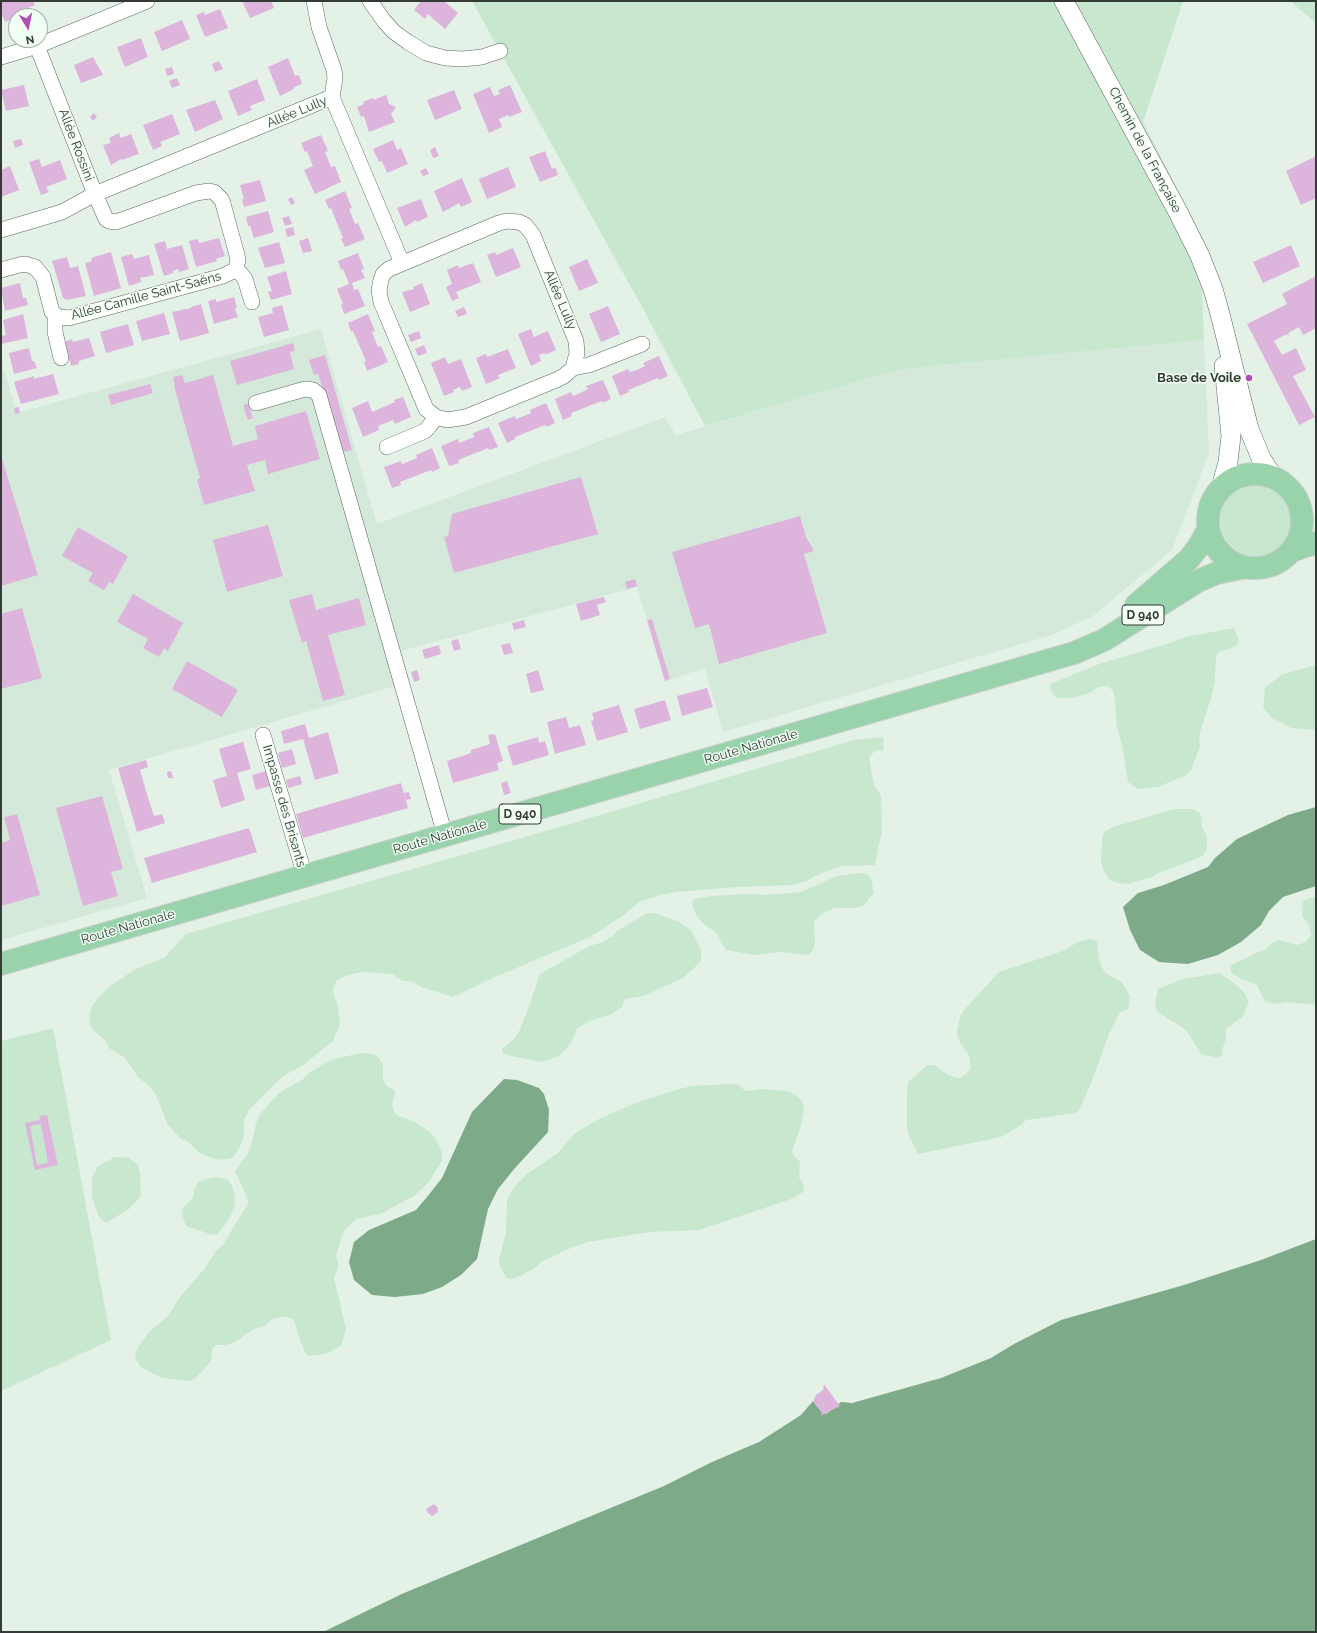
<!DOCTYPE html>
<meta charset="utf-8">
<style>
body{margin:0}
#map{position:relative;width:1317px;height:1633px;overflow:hidden;background:#e4f1e7;font-family:Raleway,sans-serif}
canvas{display:block}
.frame{position:absolute;inset:0;border:2px solid #343a35;pointer-events:none}
.north{position:absolute;left:8px;top:8px;width:40px;height:40px;box-sizing:border-box;background:#f1fff4;border:1px solid #a5b0a8;border-radius:50%;rotate:170deg;font-size:11px;font-weight:700;line-height:16px;text-align:center;color:#343a35}
.north::after{content:'';display:block;margin:auto;width:14px;height:18px;background:#b24fb5;clip-path:polygon(50% 0,100% 100%,50% 72%,0 100%)}
</style>
<div id="map">
<canvas width="1317" height="1633"></canvas>
<div class="frame"></div>
<div class="north">N</div>
</div>
<script>
const c = document.querySelector('canvas').getContext('2d');
c.lineJoin = 'round';
function paint(path, color) { c.fillStyle = color; c.fill(path, 'evenodd'); }
const toPath = rows => new Path2D(rows.map(r => 'M' + r).join(''));
function strokePath(path, color, width, dash) { c.strokeStyle = color; c.lineWidth = width; c.lineCap = dash ? 'butt' : 'round'; c.setLineDash(dash || []); c.stroke(path); }
function drawText(font, color, halo, rows, align = 'center') {
  c.font = font + ' Raleway,sans-serif'; c.lineWidth = 3; c.setLineDash([]); c.textBaseline = 'middle'; c.strokeStyle = halo; c.fillStyle = color; for (const [text, x, y, turn = 0] of rows) {
    c.save(); c.translate(x, y); c.rotate((+turn || 0) * Math.PI / 180); c.textAlign = isNaN(turn) ? turn : align; if (halo) c.strokeText(text, 0, 0); c.fillText(text, 0, 0); c.restore();
  }
}
paint(toPath([
 [321,329,377,524,665,417,676,435,894,371,921,367,1204,340,1209,453,1172,550,1093,616,1052,635,723,732,705,668,665,681,637,587,386,655,395,686,109,770,147,898,1,940,1,360,17,413]
]), '#d5e9da');
paint(toPath([
 [472,1,1183,1,1143,122,1205,243,1202,293,1204,340,921,367,894,371,705,426,641,305],
 [1290,1,1316,1,1316,23],
 '1220 520a36 36 0 1 1 72 0a36 36 0 1 1-72 0Z',
 [1234,628,1239,641,1236,646,1227,650,1220,651,1216,656,1215,681,1211,698,1199,736,1200,747,1191,770,1186,775,1158,787,1138,789,1128,782,1122,745,1117,727,1114,692,1108,686,1098,687,1092,692,1073,698,1056,698,1050,688,1050,684,1099,664,1170,643,1185,637],
 [1316,665,1316,730,1291,728,1272,718,1265,710,1263,705,1265,694,1264,688,1283,674],
 [882,737,884,741,883,750,875,751,869,757,874,786,881,795,882,830,875,865,841,866,824,872,804,882,792,885,736,887,676,892,660,895,639,902,624,915,590,937,495,977,453,997,424,988,410,981,403,981,392,974,367,972,356,973,344,977,336,981,333,990,334,996,337,1002,340,1024,333,1041,302,1066,283,1076,250,1109,244,1120,244,1135,240,1147,232,1158,218,1160,207,1156,198,1152,190,1143,180,1138,168,1125,156,1095,149,1086,138,1077,125,1058,109,1048,106,1041,92,1029,89,1021,90,1012,92,1006,98,998,109,987,134,970,165,957,186,934,556,828,854,740],
 [1175,809,1192,809,1199,812,1202,818,1201,825,1207,837,1207,849,1203,856,1156,874,1152,877,1128,884,1117,883,1109,879,1102,867,1101,859,1102,839,1104,832,1113,827],
 [860,873,867,874,871,879,874,893,864,905,855,908,834,908,821,914,814,922,815,944,813,950,808,955,782,952,753,955,726,950,716,932,706,926,699,919,694,910,692,902,694,899,710,896,750,894,766,895,801,892,837,876],
 [1312,897,1316,897,1316,1005,1287,1002,1276,1004,1267,1002,1263,998,1257,985,1241,979,1231,973,1231,965,1267,948,1272,943,1279,940,1297,945,1306,942,1311,935,1309,925,1302,916,1303,901],
 [648,913,654,913,677,921,690,929,701,950,701,961,694,968,683,978,643,996,625,999,622,1007,612,1014,590,1021,577,1028,575,1035,567,1048,559,1056,542,1062,511,1056,503,1053,502,1049,514,1039,518,1034,530,1004,540,974,589,946,600,943,613,936,617,931],
 [1091,939,1097,941,1099,961,1105,973,1122,982,1130,996,1128,1009,1120,1012,1109,1034,1090,1086,1080,1108,1076,1113,1026,1120,1021,1125,1001,1137,918,1154,909,1136,907,1127,907,1090,908,1083,926,1066,935,1065,948,1075,958,1078,962,1077,968,1072,971,1067,969,1055,963,1047,958,1038,957,1032,960,1016,965,1009,999,972,1066,950,1077,942],
 [1219,973,1230,980,1244,992,1249,1002,1242,1017,1226,1029,1226,1039,1222,1050,1223,1055,1218,1058,1201,1054,1186,1030,1158,1012,1155,1005,1158,989,1183,979],
 [53,1028,111,1340,1,1391,1,1041],
 [362,1053,374,1054,379,1058,383,1065,383,1080,387,1086,393,1089,395,1092,392,1106,396,1115,413,1121,430,1132,436,1139,442,1153,442,1161,428,1183,414,1196,380,1214,356,1219,346,1229,342,1236,336,1256,339,1265,334,1278,346,1329,341,1346,325,1354,308,1356,305,1352,299,1337,294,1320,288,1317,280,1317,271,1320,264,1326,252,1330,236,1341,227,1345,216,1345,212,1349,211,1361,196,1378,189,1381,162,1378,142,1368,137,1362,135,1355,138,1347,150,1331,169,1315,180,1297,205,1268,217,1250,224,1244,234,1226,249,1202,235,1171,248,1153,252,1143,256,1123,261,1113,280,1092,302,1080,310,1072,333,1059],
 [729,1084,739,1085,744,1090,749,1091,760,1089,788,1091,797,1096,802,1102,804,1108,801,1126,792,1151,793,1155,800,1162,799,1177,803,1184,804,1191,794,1198,699,1230,650,1232,588,1242,573,1247,543,1261,533,1269,522,1275,512,1279,506,1278,499,1264,499,1259,506,1233,507,1202,509,1195,517,1184,527,1174,558,1153,575,1133,601,1118,638,1102,679,1089,692,1086],
 [115,1157,129,1158,138,1165,140,1173,141,1196,129,1209,106,1223,100,1218,94,1204,92,1197,92,1178,98,1166],
 [216,1177,227,1179,232,1186,235,1197,234,1209,227,1222,217,1234,213,1235,186,1226,182,1214,183,1208,193,1197,194,1189,198,1183,205,1179]
]), '#c8e7cf');
paint(toPath([
 [1316,807,1316,886,1283,897,1269,911,1261,925,1241,942,1218,955,1188,964,1159,962,1140,950,1130,930,1123,907,1138,893,1164,885,1208,867,1215,858,1237,839,1288,815],
 [504,1079,517,1080,539,1088,544,1094,549,1110,548,1132,515,1168,498,1189,488,1209,477,1259,461,1275,442,1287,423,1294,395,1297,372,1295,354,1280,349,1262,354,1242,369,1230,416,1210,427,1197,442,1178,472,1112],
 [1316,1239,1316,1632,323,1632,404,1593,664,1486,712,1462,759,1442,801,1415,813,1401,826,1414,841,1402,852,1403,941,1378,991,1358,1014,1344,1061,1320,1184,1285,1261,1260]
]), '#7daa88');
paint(toPath([
 [1,1,33,1,35,5,28,8,31,13,24,16,16,16,16,19,14,20,14,18,5,22,1,12],
 [242,1,271,1,274,8,250,18],
 [421,1,444,1,458,13,445,29,428,14,425,19,414,10],
 [220,9,228,28,205,37,196,15,204,12,205,15],
 [182,20,190,39,162,51,154,32],
 [141,38,148,57,125,67,117,47],
 [93,57,103,75,81,83,74,65],
 [288,58,295,76,299,75,302,84,294,87,294,89,280,96,268,67],
 [219,61,223,69,215,72,212,64],
 [172,67,174,74,167,76,165,69],
 [177,78,180,85,172,88,169,81],
 [257,79,265,100,250,106,252,110,238,116,228,91],
 [24,85,29,106,6,111,1,90],
 [510,85,522,112,509,117,508,115,499,119,502,127,489,133,473,94,490,87,494,96,500,94,498,90],
 [454,90,462,109,435,120,427,100],
 [386,95,389,104,396,107,391,114,395,122,369,132,364,116,361,117,357,107,364,104,363,102,373,98,373,100],
 [215,100,223,119,195,132,186,110],
 [94,113,97,117,93,121,90,117],
 [172,114,180,134,160,142,162,146,153,150,143,125],
 [119,133,121,138,131,134,139,154,122,160,121,159,111,165,103,145,111,143,109,138],
 [321,135,328,151,325,152,331,167,335,166,341,182,315,194,304,170,313,166,307,151,305,152,301,143],
 [21,139,23,145,15,148,13,141],
 [393,140,397,150,401,148,408,164,387,173,382,161,379,162,373,149],
 [435,147,439,156,433,158,430,150],
 [545,151,552,169,555,167,558,175,540,182,529,157],
 [1316,156,1316,198,1301,205,1286,171],
 [39,159,42,167,60,160,67,179,46,187,49,192,41,195,29,162],
 [10,166,19,190,1,197,1,170],
 [508,167,516,187,487,199,479,179],
 [426,168,429,174,423,176,420,171],
 [462,178,472,202,461,207,459,203,443,212,434,191],
 [260,180,266,201,244,207,242,199,244,199,240,185],
 [345,191,352,208,349,209,355,224,358,223,365,239,345,247,341,239,343,238,331,208,329,209,325,200],
 [292,197,295,203,291,205,288,199],
 [421,199,428,217,417,222,416,220,405,227,397,208],
 [268,211,274,232,254,238,250,226,248,226,246,217],
 [289,216,292,224,285,226,282,218],
 [293,227,295,235,287,237,285,229],
 [219,238,225,256,216,259,217,261,196,267,189,241,198,239,199,243],
 [308,238,312,251,303,253,299,241],
 [165,241,167,249,182,245,189,269,179,272,178,269,173,271,173,273,164,276,154,244],
 [279,242,285,263,265,268,258,248],
 [1291,245,1300,266,1263,283,1253,262],
 [513,248,521,267,496,277,487,255,495,252,496,255],
 [111,252,121,288,94,296,85,263,92,261,91,258],
 [358,253,364,269,361,270,365,278,352,283,354,290,358,289,365,306,344,314,341,305,343,304,337,289,349,284,343,269,341,270,338,261],
 [132,254,134,259,149,255,154,275,140,278,141,282,129,286,121,257],
 [67,257,70,268,78,266,86,296,67,300,63,298,61,291,52,261],
 [587,259,598,283,579,291,569,267],
 [473,263,481,282,456,292,459,298,452,301,446,287,452,284,447,270,458,265,459,268],
 [286,271,292,294,271,300,268,292,272,291,267,277],
 [1316,276,1316,328,1303,335,1299,327,1288,333,1289,335,1288,336,1287,334,1274,341,1282,355,1296,348,1306,370,1293,376,1315,417,1299,425,1247,324,1287,304,1282,294],
 [20,283,23,298,26,298,28,305,5,311,1,288],
 [422,283,430,304,410,312,402,292,414,289,413,287],
 [234,297,237,308,235,309,238,317,214,324,208,301,216,299,216,302],
 [201,304,209,333,180,341,172,312,191,308,191,307],
 [282,305,289,330,264,337,258,317,273,313,272,308],
 [608,306,620,334,601,342,589,314],
 [464,307,467,314,458,317,455,311],
 [164,313,170,334,142,341,136,321],
 [23,314,28,338,1,344,1,336,6,335,3,320],
 [368,314,375,331,372,332,378,347,381,346,388,362,367,371,364,362,366,361,353,331,351,332,348,323],
 [128,324,134,345,106,353,100,332],
 [531,329,534,337,548,331,556,350,545,355,545,353,539,355,541,361,531,366,518,334],
 [419,331,421,338,411,342,408,335],
 [89,338,95,356,79,361,79,364,71,366,64,342,72,339,73,342],
 [293,343,295,351,290,352,294,369,237,385,230,361],
 [424,345,427,353,418,356,415,349],
 [29,348,32,361,34,361,37,368,14,374,9,353],
 [508,349,516,368,498,375,500,378,486,384,476,358,486,354,487,357],
 [325,355,352,450,343,452,318,374,314,375,309,360],
 [659,356,668,376,659,380,658,378,628,390,629,392,620,396,612,376,628,369,630,372,637,370,645,366,643,363],
 [445,357,448,364,461,359,472,387,462,391,460,387,453,390,454,392,444,396,431,363],
 [53,374,59,394,21,404,14,382,34,376,34,379],
 [182,375,185,383,213,375,233,446,258,439,255,426,306,411,320,459,268,474,265,460,247,465,255,491,204,505,197,480,200,478,174,386,175,386,173,377],
 [603,380,611,399,602,403,602,401,571,413,572,416,563,420,555,399,571,392,573,396,580,393,588,389,586,386],
 [150,384,153,393,111,405,108,395],
 [403,397,411,417,395,424,393,420,378,426,379,430,363,437,352,408,368,401,372,412,395,402,394,400],
 [546,403,555,423,546,427,545,425,515,437,515,439,507,443,498,423,515,416,516,419,524,416,531,413,530,410],
 [248,404,253,418,248,420,243,405],
 [19,407,20,413,15,414,14,408],
 [489,427,498,447,489,450,488,448,458,460,459,463,449,466,441,446,458,439,459,443,474,437,473,433],
 [432,448,440,468,432,472,431,470,400,482,401,485,392,488,384,467,401,461,402,464,417,458,416,455],
 [1,456,38,575,1,586],
 [581,477,598,534,454,573,444,537,448,536,452,514],
 [800,516,806,537,814,551,804,554,827,633,719,664,709,624,695,628,672,552],
 [268,525,283,576,227,592,213,540],
 [78,527,128,556,113,584,109,582,104,590,88,581,93,573,62,556],
 [635,579,637,586,627,589,625,582],
 [133,594,183,623,168,651,164,648,159,657,143,648,148,639,117,622],
 [312,594,316,610,359,598,366,625,328,635,345,695,323,701,306,641,302,643,289,600],
 [604,597,606,602,597,605,595,599],
 [595,599,600,615,581,621,576,604],
 [22,608,42,678,1,689,1,614],
 [652,619,670,679,665,681,647,620],
 [524,620,526,627,514,630,512,623],
 [458,639,461,649,454,651,451,641],
 [510,643,513,653,504,655,501,645],
 [439,645,441,654,425,659,422,650],
 [187,661,238,690,222,717,172,689],
 [417,670,420,680,414,682,411,672],
 [538,670,544,690,531,693,526,674],
 [707,688,713,707,682,716,677,696],
 [665,700,671,720,640,729,634,709],
 [619,705,628,732,597,741,591,721,594,720,592,713],
 [566,717,569,728,580,725,586,745,555,754,547,722],
 [305,724,309,738,328,732,339,773,315,780,303,739,284,744,281,731],
 [495,734,503,761,497,763,499,770,453,783,447,761,471,753,471,750,490,744,488,735],
 [538,737,539,743,545,741,549,755,513,766,507,746],
 [243,742,251,769,237,773,245,800,221,808,213,780,227,776,219,749],
 [292,749,296,764,282,768,278,753],
 [146,760,148,767,140,770,146,791,154,816,162,814,165,823,137,832,118,768],
 [171,771,173,778,168,778,167,772],
 [266,771,270,786,256,790,252,775],
 [300,776,302,784,288,788,286,780],
 [507,781,511,793,504,795,501,783],
 [401,783,408,808,303,838,296,814],
 [409,792,411,799,406,800,404,793],
 [102,796,123,869,111,872,118,896,83,906,56,808],
 [17,814,40,895,1,906,1,843,10,840,4,817],
 [249,828,257,852,152,883,144,858],
 [47,1115,58,1165,35,1170,25,1123,40,1120,39,1116],
 [41,1124,48,1163,37,1165,30,1126],
 [824,1384,840,1406,820,1416,822,1413,814,1403,814,1400,816,1395,823,1390],
 [434,1504,438,1508,438,1512,432,1516,427,1512,426,1509]
]), '#ddb5dc');
const minor = toPath([
 [314,1,319,27,334,70,335,78,332,97],
 [370,1,384,21,394,32,408,42,426,53,445,58,463,59,482,57,500,51],
 [1,57,37,46,147,1],
 [332,97,402,263],
 [1,230,62,212,95,194,37,46],
 [1,270,19,265,25,264,35,267,43,277,52,312,59,317,69,318,223,276,233,271,236,268],
 [252,302,245,279,236,268,238,260,237,255,222,200,214,192,209,191,196,193,116,222,109,221,106,219,95,194,332,97],
 [55,315,55,332,61,358],
 [256,403,305,389,313,390,319,395,445,835],
 [436,417,426,409,424,404,381,302,379,290,381,280,383,274,389,269,499,223,507,221,519,222,525,225,533,235,576,341,577,353,573,368],
 [387,447,425,431,431,424,436,417,447,420,466,417,556,380,564,376,573,368,589,365,642,344],
 [263,735,305,876]
]);
const tertiary = toPath([
 [1064,1,1178,212,1200,256,1213,289,1220,314,1249,429,1261,458,1273,477],
 [1221,488,1228,462,1231,436,1224,366]
]);
const primary = toPath([
 '1208 521a47 47 0 1 1 94 0a47 47 0 1 1-94 0Z',
 [1290,552,1302,547,1316,543],
 [1136,605,1189,559,1199,546,1208,530],
 [1,964,1074,653,1104,640,1198,581,1217,573,1246,567]
]);
strokePath(minor, '#5c675e', 16);
strokePath(tertiary, '#5c675e', 20);
strokePath(primary, '#ced0cf', 24);
strokePath(minor, '#fff', 15);
strokePath(tertiary, '#fff', 19);
strokePath(primary, '#98d3ab', 22);
for (const [x, y, r, color] of [
 [1249,378,4,"#b24fb5"]
]) { const dot = new Path2D(); dot.arc(x, y, r, 0, 2 * Math.PI); c.fillStyle = color; c.fill(dot); strokePath(dot, '#f1fff4', 1.5); }
for (const [x, y, w] of [
 [1143,615,42],
 [520,814,42]
]) { const box = new Path2D(); box.roundRect(x - w / 2, y - 10, w, 20, 3); c.fillStyle = '#f1fff4'; c.fill(box); strokePath(box, '#343a35', 1); }
drawText('bold 12px', '#343a35', null, [
 ["D 940",1143,615],
 ["D 940",520,814]
]);
drawText('13px', '#343a35', '#f1fff4', [
 ["Allée Lully",297,112,-22],
 ["Allée Rossini",76,145,69],
 ["Chemin de la Française",1145,150,62],
 ["Allée Camille Saint-Saëns",146,296,-15],
 ["Allée Lully",560,300,67],
 ["Route Nationale",751,747,-16],
 ["Impasse des Brisants",284,806,74],
 ["Route Nationale",440,837,-16],
 ["Route Nationale",128,927,-16]
]);
drawText('bold 13px', '#343a35', '#f1fff4', [
 ["Base de Voile",1241,378]
], 'right');
</script>
